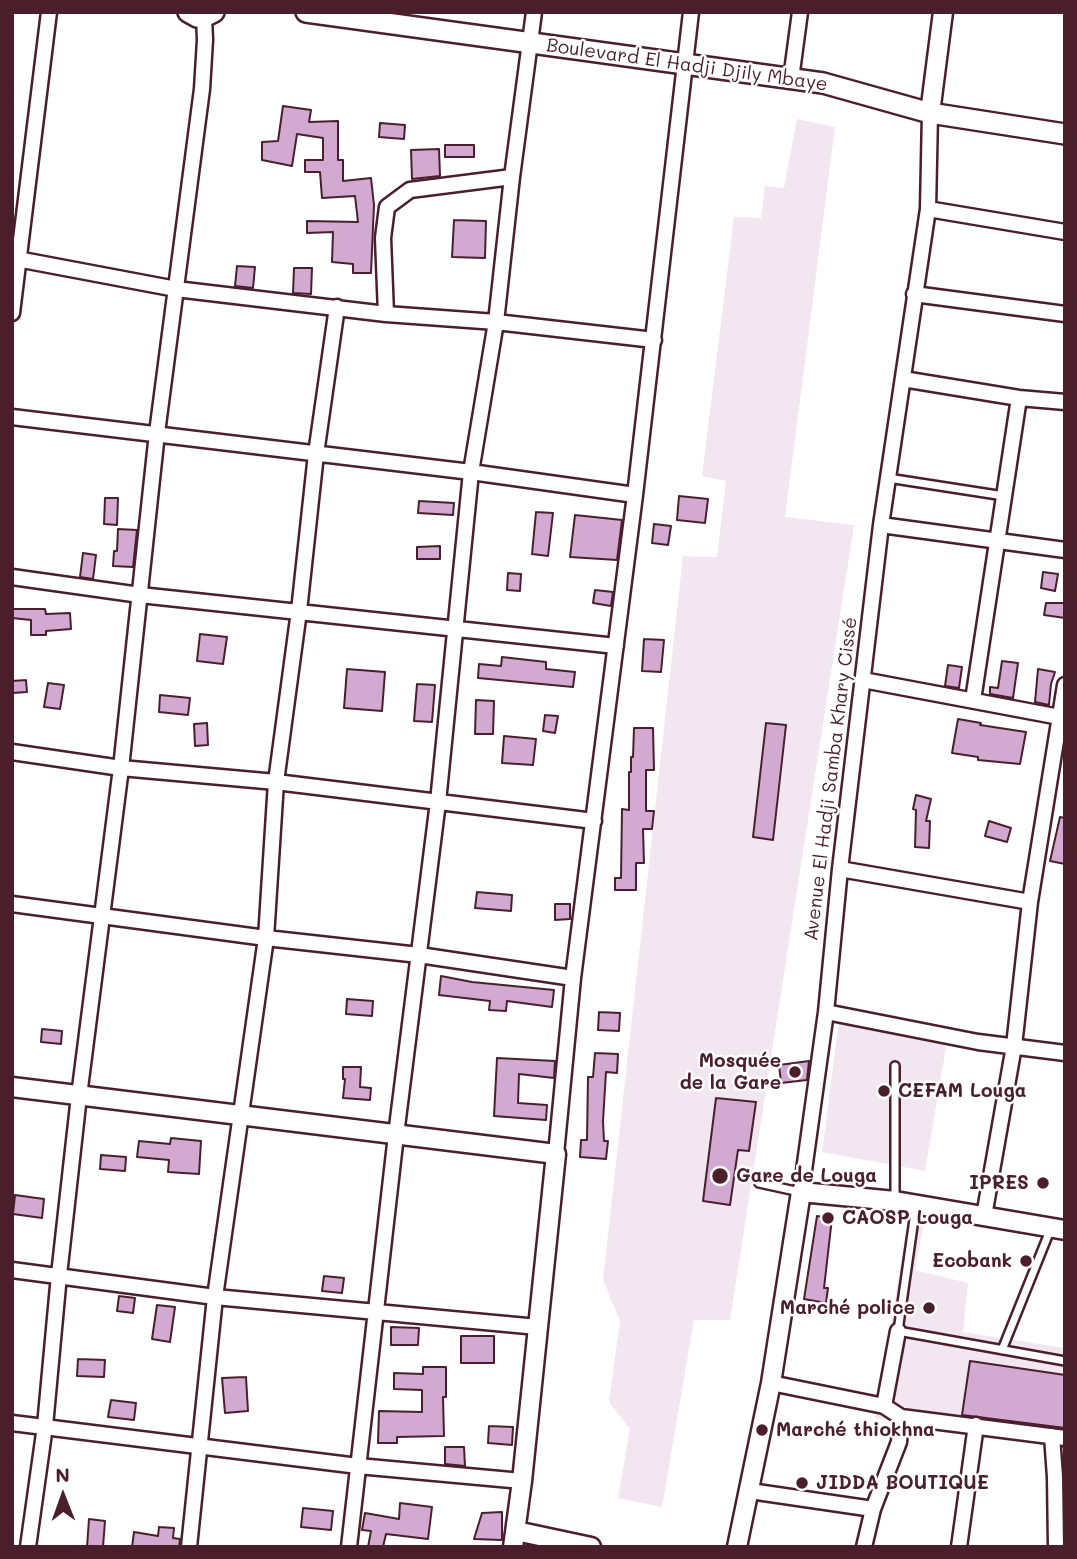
<!DOCTYPE html>
<meta charset="utf-8">
<style>
body{margin:0}
#map{position:relative;width:1077px;height:1559px;overflow:hidden;background:#fff;font-family:Mali,sans-serif}
canvas{display:block}
.frame{position:absolute;inset:0;border:14px solid #4a1f2b;pointer-events:none}
.north{position:absolute;left:28px;top:1461px;width:70px;height:70px;-webkit-text-stroke:5px #fff;paint-order:stroke;rotate:359deg;font-size:19px;font-weight:700;line-height:28px;text-align:center;color:#4a1f2b}
.north::after{content:'';display:block;margin:auto;width:24px;height:32px;background:#4a1f2b;clip-path:polygon(50% 0,100% 100%,50% 72%,0 100%)}
</style>
<div id="map">
<canvas width="1077" height="1559"></canvas>
<div class="frame"></div>
<div class="north">N</div>
</div>
<script>
const c = document.querySelector('canvas').getContext('2d');
c.lineJoin = 'round';
function paint(path, color) { c.fillStyle = color; c.fill(path, 'evenodd'); }
const toPath = rows => new Path2D(rows.map(r => 'M' + r).join(''));
function strokePath(path, color, width, dash) { c.strokeStyle = color; c.lineWidth = width; c.lineCap = dash ? 'butt' : 'round'; c.setLineDash(dash || []); c.stroke(path); }
function drawText(font, color, halo, rows, align = 'center') {
  c.font = font + ' Mali,sans-serif'; c.lineWidth = 5; c.setLineDash([]); c.textBaseline = 'middle'; c.strokeStyle = halo; c.fillStyle = color; for (const [text, x, y, turn = 0] of rows) {
    c.save(); c.translate(x, y); c.rotate((+turn || 0) * Math.PI / 180); c.textAlign = isNaN(turn) ? turn : align; if (halo) c.strokeText(text, 0, 0); c.fillText(text, 0, 0); c.restore();
  }
}
paint(toPath([
 [797,119,835,127,785,517,854,525,730,1320,694,1320,662,1507,618,1498,630,1429,609,1402,620,1321,603,1280,683,556,717,557,726,481,702,476,734,217,761,218,765,186,784,188],
 [840,1013,949,1030,925,1171,822,1152],
 [909,1214,925,1217,915,1270,968,1283,963,1332,1065,1348,1065,1448,875,1418]
]), '#f2e6f1');
const building = toPath([
 [283,106,311,110,309,122,338,121,338,160,343,160,343,181,371,178,374,205,371,273,353,273,353,264,332,262,333,232,307,233,307,221,358,222,355,196,322,198,320,172,305,172,305,160,323,160,323,138,297,134,292,166,262,160,262,142,278,141,283,106],
 [380,123,405,125,404,139,379,137,380,123],
 [445,145,474,145,474,157,445,157,445,145],
 [439,149,440,176,412,179,411,150,439,149],
 [454,220,486,221,485,258,452,257,454,220],
 [237,266,255,267,253,288,235,286,237,266],
 [294,268,312,268,311,294,293,293,294,268],
 [679,496,708,499,705,523,677,520,679,496],
 [105,498,118,498,117,525,104,524,105,498],
 [419,501,454,503,453,515,418,513,419,501],
 [536,512,553,513,548,556,532,554,536,512],
 [575,515,622,520,617,560,570,557,575,515],
 [654,524,671,526,668,545,652,543,654,524],
 [118,529,137,530,133,567,113,566,114,551,117,551,118,529],
 [440,546,440,559,417,559,417,547,440,546],
 [83,553,96,555,93,579,80,577,83,553],
 [1043,572,1058,574,1055,591,1041,588,1043,572],
 [508,573,521,574,520,591,507,590,508,573],
 [595,590,613,592,611,606,593,603,595,590],
 [1046,603,1065,603,1065,618,1044,615,1046,603],
 [12,609,45,609,46,614,70,613,71,629,46,631,46,635,31,635,31,620,12,618,12,609],
 [200,634,227,637,223,664,197,661,200,634],
 [644,639,664,640,661,672,642,671,644,639],
 [502,657,546,662,546,669,575,672,573,687,478,678,479,664,501,666,502,657],
 [1002,661,1018,663,1013,698,990,694,990,687,998,688,1002,661],
 [948,665,962,667,959,688,945,686,948,665],
 [347,669,385,672,382,711,344,708,347,669],
 [1038,669,1055,672,1051,684,1049,705,1035,702,1038,669],
 [26,680,27,692,12,693,12,681,26,680],
 [48,683,64,685,60,709,44,707,48,683],
 [417,684,435,685,432,722,414,721,417,684],
 [160,695,190,698,188,715,159,712,160,695],
 [476,700,494,701,493,734,475,734,476,700],
 [545,715,558,716,555,733,543,731,545,715],
 [958,719,981,723,980,725,1026,732,1020,764,978,760,978,757,952,753,958,719],
 [207,723,208,745,195,746,194,724,207,723],
 [766,723,786,725,773,840,753,837,766,723],
 [634,728,653,728,654,770,646,770,646,811,654,811,652,829,643,829,644,863,636,863,636,890,615,890,615,878,621,878,622,809,629,810,629,772,631,772,631,757,633,757,634,728],
 [504,736,536,739,533,765,502,763,504,736],
 [916,795,931,799,926,821,930,821,929,848,915,847,916,810,913,809,916,795],
 [1060,817,1065,818,1065,864,1050,861,1060,817],
 [989,821,1011,828,1007,842,985,836,989,821],
 [477,892,512,895,511,911,475,908,477,892],
 [555,904,570,904,570,919,555,920,555,904],
 [441,976,472,982,554,990,552,1007,507,1001,506,1011,489,1010,490,1001,439,995,441,976],
 [347,999,373,1001,372,1016,346,1014,347,999],
 [599,1012,620,1013,619,1031,598,1030,599,1012],
 [42,1029,62,1031,61,1044,41,1042,42,1029],
 [595,1053,618,1054,617,1073,606,1072,603,1121,604,1141,608,1141,606,1159,580,1157,581,1140,587,1140,588,1077,593,1077,595,1053],
 [497,1058,555,1061,554,1078,519,1074,518,1103,547,1105,546,1120,494,1116,497,1058],
 [809,1061,807,1080,781,1083,779,1065,809,1061],
 [343,1067,361,1067,360,1087,371,1088,370,1100,343,1098,345,1079,343,1079,343,1067],
 [716,1098,756,1102,749,1151,738,1150,730,1205,703,1201,716,1098],
 [171,1138,201,1141,199,1174,168,1172,169,1160,137,1157,139,1141,170,1144,171,1138],
 [101,1155,126,1157,125,1171,100,1169,101,1155],
 [15,1195,44,1199,42,1218,13,1214,15,1195],
 [817,1216,832,1218,824,1288,828,1288,826,1303,804,1299,817,1216],
 [324,1276,344,1278,342,1293,322,1291,324,1276],
 [119,1296,135,1298,133,1313,117,1311,119,1296],
 [157,1305,175,1307,170,1342,152,1339,157,1305],
 [391,1327,419,1328,418,1345,391,1345,391,1327],
 [461,1336,494,1336,494,1363,461,1363,461,1336],
 [78,1359,105,1360,104,1377,77,1376,78,1359],
 [970,1361,1065,1375,1065,1428,962,1415,970,1361],
 [423,1367,446,1367,446,1397,443,1397,444,1436,397,1437,397,1443,378,1443,379,1411,422,1412,422,1390,394,1389,394,1373,423,1374,423,1367],
 [246,1377,248,1411,225,1413,222,1378,246,1377],
 [111,1400,136,1403,134,1420,108,1417,111,1400],
 [489,1426,513,1427,512,1445,488,1443,489,1426],
 [445,1447,464,1447,465,1466,445,1464,445,1447],
 [400,1503,432,1507,428,1539,386,1534,383,1547,368,1547,371,1531,362,1530,365,1513,399,1519,400,1503],
 [303,1508,333,1511,331,1530,301,1527,303,1508],
 [502,1512,502,1540,474,1539,482,1513,502,1512],
 [89,1519,105,1521,103,1547,87,1547,89,1519],
 [159,1527,174,1528,173,1538,180,1539,179,1547,132,1547,134,1532,158,1536,159,1527]
]);
paint(building, '#d2aad1');
strokePath(building, '#4a1f2b', 2);
const service = toPath([
 [888,478,1004,496],
 [759,1183,800,1192],
 [895,1200,895,1066],
 [916,1205,898,1331,1065,1361],
 [1002,1350,1051,1228]
]);
const minor = toPath([
 [791,79,800,12],
 [928,209,1065,232],
 [12,258,176,289,386,314,496,322,654,340],
 [914,294,1065,314],
 [12,313,49,12],
 [386,314,383,238,387,207,410,190,512,177],
 [903,379,1019,398,1065,402],
 [12,417,471,472,635,495],
 [881,525,1065,550],
 [12,577,140,595,616,646],
 [863,680,1065,718],
 [973,700,1019,398],
 [12,752,121,768,276,782,594,821],
 [840,869,1030,902],
 [12,904,266,938,419,955,573,978],
 [826,1012,978,1042,1065,1053],
 [556,1154,573,978,635,495,691,12],
 [801,1192,826,1012,840,869,881,525,928,209,930,113],
 [984,1216,1014,1046,1030,902,1065,685],
 [12,1270,215,1297,538,1327],
 [771,1383,884,1406,901,1417,1065,1438],
 [884,1406,898,1331],
 [12,1423,358,1466,522,1481],
 [1052,1436,1055,1477,1056,1547],
 [750,1491,873,1509,864,1547],
 [873,1509,899,1442,901,1417],
 [28,1547,45,1426,59,1275,79,1096,121,768,157,433,202,89,205,40,204,17],
 [189,1547,215,1297,266,938,276,782,299,611,316,454,337,307],
 [349,1547,396,1135,438,802,471,472,496,322,512,177,534,12],
 [959,1547,976,1425]
]);
const tertiary = toPath([
 [930,113,943,12],
 [12,1087,556,1154,522,1481,513,1547],
 [516,1531,591,1547],
 [737,1547,771,1383,801,1192,895,1201,1065,1230]
]);
const secondary = toPath([
 [188,12,197,17,204,17,214,12],
 [306,12,823,83,930,113,1065,134]
]);
strokePath(service, '#4a1f2b', 12);
strokePath(minor, '#4a1f2b', 19);
strokePath(tertiary, '#4a1f2b', 23);
strokePath(secondary, '#4a1f2b', 24);
strokePath(service, '#fff', 7);
strokePath(minor, '#fff', 14);
strokePath(tertiary, '#fff', 18);
strokePath(secondary, '#fff', 19);
for (const [x, y, r, color] of [
 [795,1072,7,"#4a1f2b"],
 [884,1091,7,"#4a1f2b"],
 [720,1176,9,"#4a1f2b"],
 [1043,1183,7,"#4a1f2b"],
 [828,1218,7,"#4a1f2b"],
 [1026,1261,7,"#4a1f2b"],
 [929,1308,7,"#4a1f2b"],
 [762,1430,7,"#4a1f2b"],
 [802,1483,7,"#4a1f2b"]
]) { const dot = new Path2D(); dot.arc(x, y, r, 0, 2 * Math.PI); c.fillStyle = color; c.fill(dot); strokePath(dot, '#fff', 2.5); }
drawText('19px', '#4a1f2b', '#fff', [
 ["Boulevard El Hadji Djily Mbaye",687,65,8],
 ["Avenue El Hadji Samba Khary Cissé",831,779,-83]
]);
drawText('bold 19px', '#4a1f2b', '#fff', [
 ["Mosquée",781,1061,"right"],
 ["de la Gare",781,1083,"right"],
 ["CEFAM Louga",898,1091],
 ["Gare de Louga",736,1176],
 ["IPRES",1029,1183,"right"],
 ["CAOSP Louga",842,1218],
 ["Ecobank",1012,1261,"right"],
 ["Marché police",915,1308,"right"],
 ["Marché thiokhna",776,1430],
 ["JIDDA BOUTIQUE",816,1483]
], 'left');
</script>
